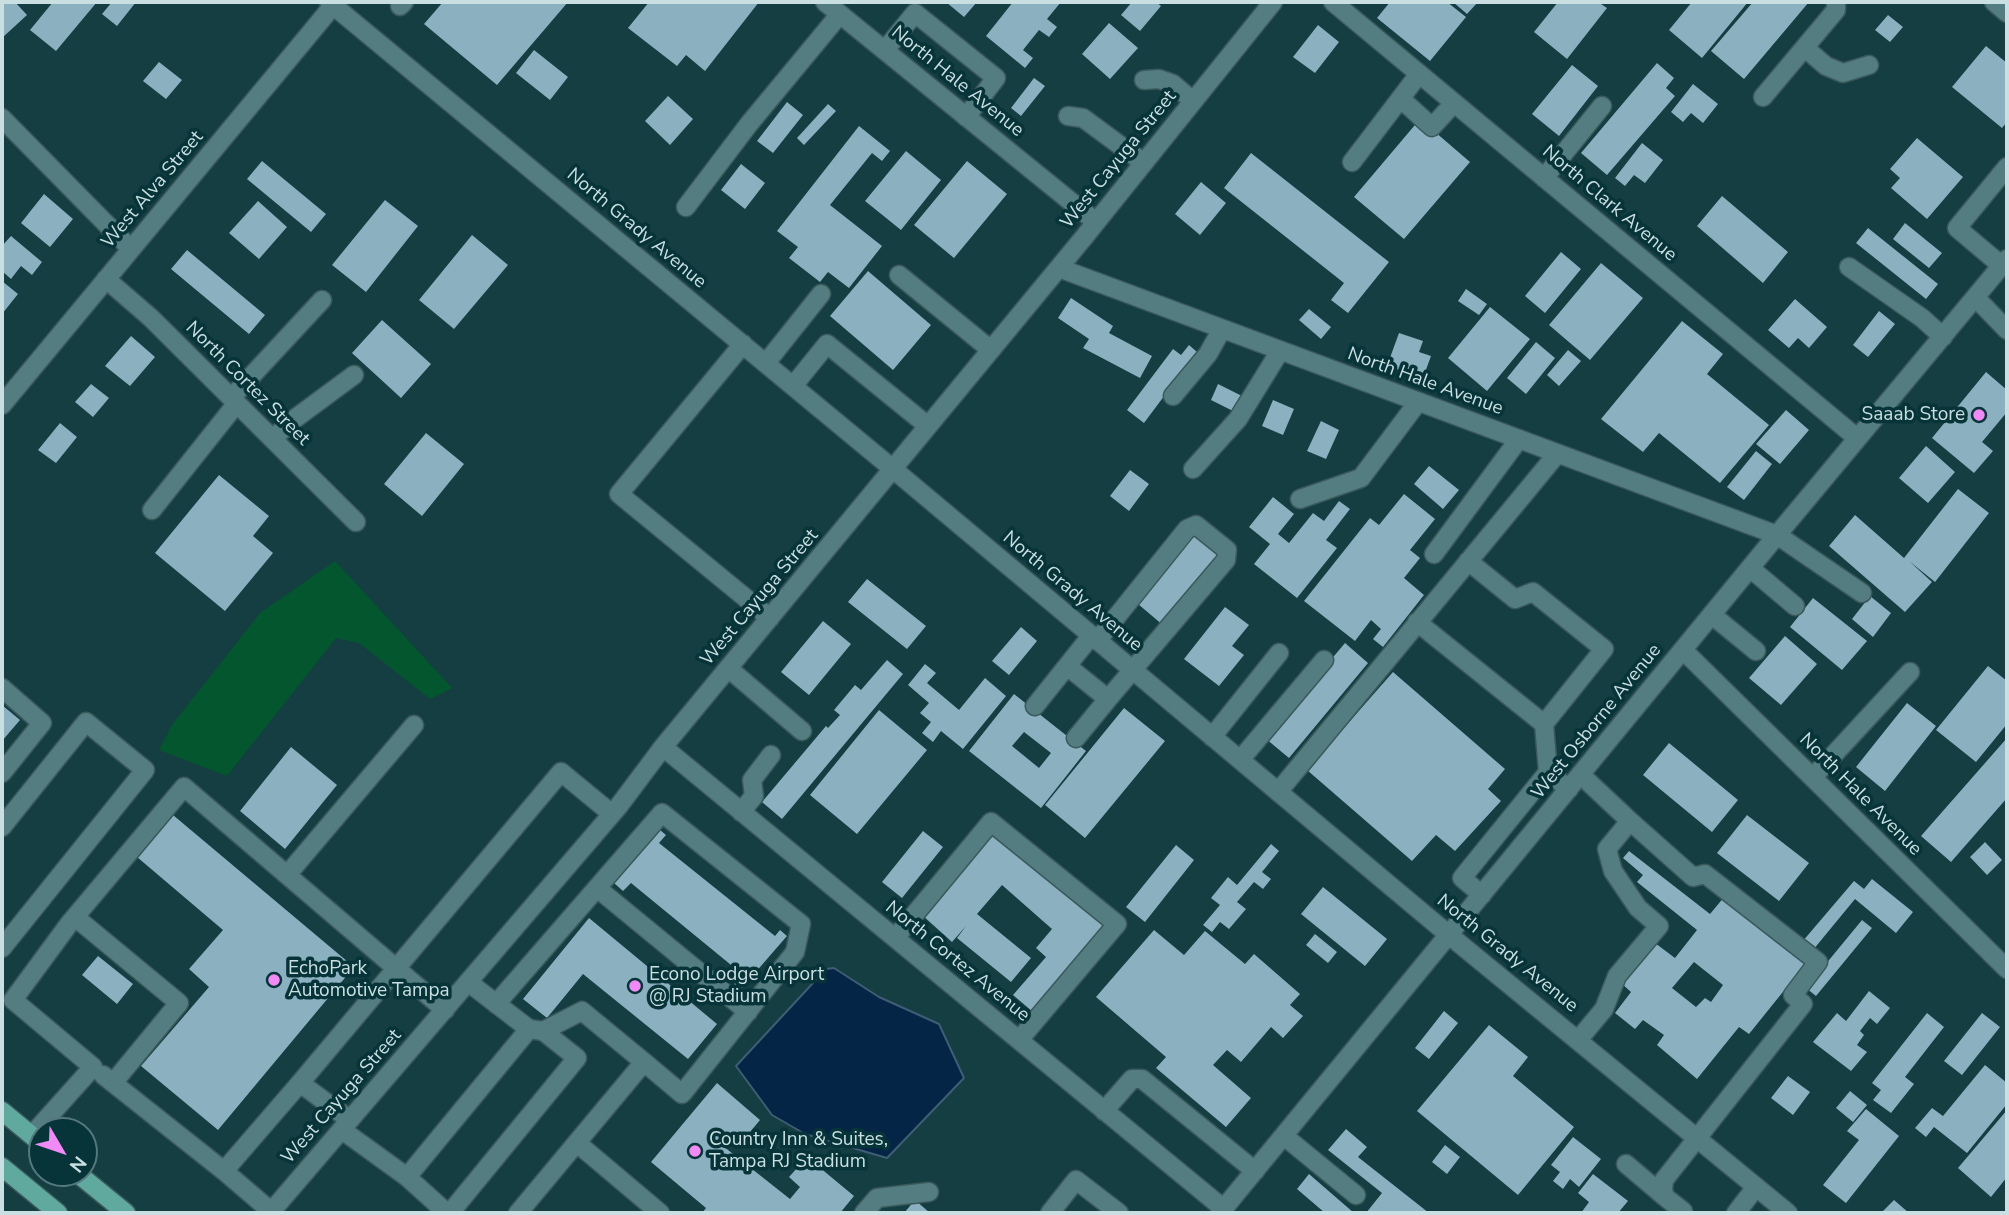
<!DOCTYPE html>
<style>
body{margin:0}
#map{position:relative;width:2009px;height:1215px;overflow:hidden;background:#143e42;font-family:"Nunito Sans",sans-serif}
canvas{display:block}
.frame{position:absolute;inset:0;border:4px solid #cadfe1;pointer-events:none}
.north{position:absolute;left:28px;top:1117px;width:70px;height:70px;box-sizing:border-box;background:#073438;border:2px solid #55787c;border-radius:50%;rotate:129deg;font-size:19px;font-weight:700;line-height:28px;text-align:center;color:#cadfe1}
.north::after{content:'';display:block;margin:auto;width:24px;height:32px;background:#f08bf5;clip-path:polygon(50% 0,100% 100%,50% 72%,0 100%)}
</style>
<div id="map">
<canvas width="2009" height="1215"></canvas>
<div class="frame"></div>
<div class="north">N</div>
</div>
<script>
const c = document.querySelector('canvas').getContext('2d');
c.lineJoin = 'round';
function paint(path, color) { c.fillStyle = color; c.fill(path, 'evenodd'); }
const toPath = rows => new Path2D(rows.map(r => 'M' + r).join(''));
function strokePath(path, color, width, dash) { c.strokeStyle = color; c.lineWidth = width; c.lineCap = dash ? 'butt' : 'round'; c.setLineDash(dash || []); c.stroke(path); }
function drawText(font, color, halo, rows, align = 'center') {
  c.font = font + ' "Nunito Sans",sans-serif'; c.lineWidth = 7; c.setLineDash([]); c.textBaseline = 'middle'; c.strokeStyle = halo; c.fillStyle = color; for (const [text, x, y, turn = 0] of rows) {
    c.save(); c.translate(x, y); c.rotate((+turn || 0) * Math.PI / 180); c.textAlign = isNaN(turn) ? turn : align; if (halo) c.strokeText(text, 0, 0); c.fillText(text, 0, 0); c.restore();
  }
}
paint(toPath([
 [335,561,452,688,430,699,359,643,336,638,227,776,159,750,172,725,260,613]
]), '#04562e');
const water = toPath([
 [834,968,879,997,939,1024,964,1078,887,1158,805,1134,772,1115,736,1066,826,969,834,968]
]);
paint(water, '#042545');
strokePath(water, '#3f5d74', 2);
paint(toPath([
 [6,2,15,2,27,15,2,38,2,6],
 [53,2,97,2,56,51,30,30],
 [112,2,136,2,117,26,102,14],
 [443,2,568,2,497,85,424,24],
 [649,2,759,2,705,71,686,55,677,66,628,28],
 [946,2,977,2,964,17],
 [1013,2,1061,2,1047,19,1057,27,1049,37,1039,30,1023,50,1033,58,1025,68,986,36],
 [1132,2,1156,2,1161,6,1140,31,1121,15],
 [1390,2,1447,2,1466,17,1430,61,1377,18],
 [1453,2,1478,2,1467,14],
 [1558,2,1598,2,1607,8,1567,59,1534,32],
 [1692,2,1748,2,1702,58,1669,30],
 [1753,2,1809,2,1744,79,1711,51],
 [1888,15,1903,27,1890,42,1875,30],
 [1109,23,1138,48,1110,79,1082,54],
 [1318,25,1339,42,1315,73,1293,57],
 [1986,46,2007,63,2007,122,2002,128,1952,87],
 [534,50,568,77,550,100,516,73],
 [159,62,182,80,166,99,143,81],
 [1657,63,1674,78,1666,88,1675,96,1607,175,1581,153],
 [1572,65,1598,86,1559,136,1532,114],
 [1034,78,1045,86,1021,116,1011,108],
 [1693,84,1718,104,1703,123,1691,113,1683,122,1671,112],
 [668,96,693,119,670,145,645,121],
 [787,102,803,115,773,153,757,141],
 [828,104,836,111,804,145,797,138],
 [1420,119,1470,162,1404,239,1354,197],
 [859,126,890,151,882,161,872,153,830,205,882,246,849,288,828,272,820,282,789,258,798,247,777,231],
 [1917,138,1963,177,1927,219,1891,188,1900,178,1890,169],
 [1642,143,1663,160,1645,183,1634,175,1625,186,1615,178],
 [906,151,941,180,901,230,865,201],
 [1251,153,1389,262,1348,313,1331,300,1344,283,1224,188],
 [262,161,326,214,311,232,247,179],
 [967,161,1007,194,954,258,914,225],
 [741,164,765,183,745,209,721,190],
 [1201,182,1226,203,1200,235,1175,214],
 [44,194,73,219,50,247,21,223],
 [1722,196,1788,252,1763,283,1697,226],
 [385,200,418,226,366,292,332,265],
 [258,201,287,227,259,259,229,233],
 [1905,223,1942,253,1929,268,1893,239],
 [1868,228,1938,284,1926,299,1856,243],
 [472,235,508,265,454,329,419,300],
 [11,236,42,262,32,275,21,266,11,279,2,271,2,246],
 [187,250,265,315,249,334,171,269],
 [1561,252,1581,269,1545,313,1525,296],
 [1601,263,1643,298,1590,360,1549,325],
 [868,271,931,325,893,370,830,316],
 [2,281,18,294,2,314],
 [1466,289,1487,304,1479,315,1458,301],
 [1071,298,1113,326,1109,333,1152,356,1140,378,1083,348,1089,339,1058,318],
 [1795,299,1827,327,1809,348,1798,338,1789,348,1768,330],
 [1490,307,1530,339,1487,391,1448,358],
 [1309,309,1331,327,1321,339,1299,320],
 [1879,311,1895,324,1868,357,1853,345],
 [382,320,431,364,401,398,352,353],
 [1682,321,1723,354,1707,374,1769,425,1720,483,1659,433,1643,452,1601,419],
 [1399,333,1423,341,1419,352,1431,356,1423,378,1387,366],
 [131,336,155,357,130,386,105,366],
 [1536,342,1555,358,1526,394,1507,378],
 [1189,345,1197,352,1144,423,1127,410,1173,349,1181,355],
 [1568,350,1581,361,1559,386,1547,375],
 [1986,372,2007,390,2007,412,1982,442,1993,451,1974,473,1932,438],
 [91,384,109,398,93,417,75,402],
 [1218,384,1244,397,1237,413,1211,400],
 [1273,400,1294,409,1283,435,1262,426],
 [1786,410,1809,430,1780,464,1756,444],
 [1321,421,1339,430,1326,459,1307,451],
 [60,423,77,437,56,463,38,450],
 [426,433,464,464,422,516,384,484],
 [1926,446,1955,472,1928,503,1899,478],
 [1756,451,1772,464,1744,500,1727,487],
 [1429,466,1459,490,1443,509,1414,484],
 [1130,470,1149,484,1129,511,1110,496],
 [219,475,269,516,253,536,273,553,225,611,155,553],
 [1958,489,1989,513,1935,582,1909,561,1932,582,1905,612,1829,546,1855,515,1904,558],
 [1404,494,1435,519,1410,550,1420,558,1404,578,1424,595,1383,647,1373,639,1381,629,1371,620,1355,641,1304,601,1370,518,1379,525],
 [1273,497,1294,514,1278,534,1289,543,1313,513,1324,521,1339,501,1350,509,1326,540,1337,548,1297,598,1254,564,1270,544,1249,527],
 [1194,535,1221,557,1164,626,1138,604],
 [867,579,926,626,907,649,848,602],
 [1870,596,1891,613,1873,637,1852,619],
 [1813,598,1867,641,1842,670,1790,627],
 [1225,607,1249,625,1232,646,1244,655,1219,686,1184,659],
 [823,621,851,644,809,695,781,672],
 [1021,627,1037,641,1009,675,992,661],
 [1785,636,1817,664,1781,705,1749,678],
 [1345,643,1368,663,1289,758,1265,738],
 [887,660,903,674,782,819,762,802,826,726,828,728,840,715,834,710,855,685,861,690],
 [925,664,936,673,927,683,959,710,985,678,1006,696,963,749,941,731,933,742,922,733,931,722,920,713,929,703,908,685],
 [1988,666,2007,681,2007,724,1976,762,1936,730],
 [1393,672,1505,769,1488,789,1501,801,1455,851,1436,835,1412,861,1307,770],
 [1014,694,1086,751,1041,808,969,751],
 [1024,732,1051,753,1039,768,1012,746],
 [1907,703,1936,726,1885,791,1856,767],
 [2,705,20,720,2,741],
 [1124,708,1165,741,1085,838,1045,805],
 [879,710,927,750,857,834,810,795],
 [2007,738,2007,798,1951,862,1921,836],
 [1669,743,1738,800,1712,832,1643,775],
 [291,747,337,785,285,849,240,811],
 [173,815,354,967,218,1130,141,1066,209,987,189,969,223,930,137,857],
 [1747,815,1809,863,1779,901,1717,853],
 [660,830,666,835,659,843,775,936,780,930,787,936,741,989,734,984,742,974,631,883,623,891,614,883],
 [997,830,1108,927,1033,1012,1013,995,1046,957,1036,948,1052,929,1002,885,977,914,1031,958,1011,982,957,938,966,926,952,942,922,915],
 [923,831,943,847,902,898,882,882],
 [1985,842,2002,860,1987,875,1970,857],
 [1271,844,1279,851,1262,872,1271,879,1263,889,1254,882,1237,902,1246,909,1229,929,1220,922,1212,932,1203,925,1220,905,1211,898,1228,877,1237,885],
 [1176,845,1194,860,1145,922,1126,907],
 [1629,851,1710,914,1725,896,1807,962,1749,1034,1739,1027,1697,1079,1657,1045,1664,1035,1643,1020,1635,1029,1615,1013,1631,992,1621,983,1655,943,1675,958,1697,930,1637,882,1643,875,1623,858],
 [1694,962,1723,985,1711,1002,1705,998,1696,1007,1672,988],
 [1872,879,1913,912,1896,933,1855,899,1813,950,1802,942,1854,881,1864,889],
 [1323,887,1387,939,1365,966,1301,914],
 [589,918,717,1024,688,1059,583,974,547,1018,523,999],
 [1862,920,1872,928,1816,996,1806,988],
 [1154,930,1184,955,1205,931,1245,964,1254,954,1300,994,1290,1005,1303,1016,1283,1038,1271,1027,1241,1062,1227,1050,1213,1065,1251,1098,1226,1127,1156,1068,1166,1057,1096,997],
 [1315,934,1337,952,1328,963,1306,945],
 [98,956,133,984,117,1004,82,975],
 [1869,991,1890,1008,1877,1024,1870,1018,1860,1031,1864,1035,1857,1045,1867,1052,1851,1071,1813,1042,1837,1013,1846,1021],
 [1444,1011,1458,1023,1429,1059,1415,1048],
 [1927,1013,1944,1027,1905,1077,1914,1084,1891,1113,1873,1100,1881,1090,1872,1083],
 [1982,1013,2000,1027,1962,1075,1944,1061],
 [1489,1025,1528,1057,1513,1076,1574,1127,1518,1195,1417,1111],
 [1985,1065,2007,1083,2007,1104,1967,1153,1934,1127,1926,1137,1915,1128,1932,1108,1943,1116],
 [1788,1076,1810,1092,1793,1115,1771,1098],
 [717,1083,760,1120,740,1144,731,1136,723,1146,790,1199,800,1187,789,1177,807,1157,854,1196,840,1213,702,1213,706,1208,651,1162],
 [1850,1091,1867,1105,1853,1122,1836,1108],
 [1866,1109,1899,1136,1846,1203,1823,1185,1859,1140,1847,1131],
 [2007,1110,2007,1177,1991,1197,1958,1168],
 [1346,1129,1367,1147,1358,1157,1429,1213,1366,1213,1382,1193,1328,1150],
 [1573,1137,1601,1159,1579,1187,1570,1179,1563,1189,1553,1181,1560,1172,1551,1165],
 [1445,1145,1460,1157,1447,1174,1432,1162],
 [1309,1174,1354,1213,1325,1213,1297,1189],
 [1593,1174,1628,1201,1618,1213,1581,1213,1589,1202,1578,1193],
 [915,1200,930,1213,904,1213],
 [1894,1200,1909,1213,1881,1213]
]), '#8bb0c0');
const minor = toPath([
 [329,2,893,469,1449,935,1788,1213],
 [825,2,1096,222],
 [1333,2,1857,438],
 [1994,2,2007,13],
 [400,6,404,2],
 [1805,48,1826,66,1843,73,1869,65],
 [885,50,915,13,996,78,966,117],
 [1144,80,1159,79,1173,84,1193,101],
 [1763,97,1836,10,1836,2],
 [1401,99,1432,127,1454,103],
 [1068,116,1083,118,1144,163],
 [2,118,131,249],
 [1352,162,1419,74],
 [1544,178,1602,106],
 [686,207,749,124,840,14],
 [2002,266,1957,228,2007,167],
 [1849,267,1922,318,1943,337],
 [1059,268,1777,535,1862,593],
 [899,275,991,350],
 [106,279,151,318,356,522],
 [1976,298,2007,330],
 [743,344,619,494,770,618],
 [766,363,821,294],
 [793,386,827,344,928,426],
 [1173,396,1208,354,1222,329],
 [231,398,322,300],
 [2,405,336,2],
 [273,439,289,423,354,375],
 [1193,469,1238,419,1280,351],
 [1300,499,1361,478,1418,402],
 [152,510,237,403],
 [1434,554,1519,439],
 [1750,568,1795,606],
 [1712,615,1756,651],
 [1417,622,1544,724,1604,649,1533,592,1515,599,1468,561],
 [1091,636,1067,666,1108,699,1226,560,1227,550,1196,525,1187,529,1097,641],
 [1683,650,2007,969],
 [728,668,802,731],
 [2,688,42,723,2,773],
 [1035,706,1067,666],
 [1544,724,1548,772],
 [1212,737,1279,653],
 [1076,738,1108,699],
 [663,747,1224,1209],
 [1240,760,1324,660],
 [1813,777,1910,672],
 [1278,792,1557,454],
 [741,812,754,796,752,780,771,755],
 [1630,821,1693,877,1705,874,1818,962,1793,995,1803,1004,1664,1180,1663,1190,1665,1197,1683,1211],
 [2,827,86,722,145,770,2,948],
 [287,875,414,725],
 [597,888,748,1012],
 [1482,895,1462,878,1548,772,1569,789],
 [75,917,179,1003,113,1083],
 [895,938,991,822,1117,924,1019,1040],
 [468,982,529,1029,543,1031,582,1011,644,1062,518,1213],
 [496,1004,662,813,801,924,795,952,682,1094,644,1062],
 [1579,1039,1604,1009,1617,976,1659,926,1638,908,1613,871,1607,849,1630,821,1581,775],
 [103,1075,224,1171],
 [300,1083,561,772,612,814],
 [1104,1111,1132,1079,1142,1079,1255,1171],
 [342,1130,407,1177,529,1029],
 [32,1135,93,1067,13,1000,69,924,184,787,445,1010],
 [1284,1136,1356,1195],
 [577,1143,660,1213],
 [1626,1164,1665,1197],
 [407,1177,447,1213],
 [272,1212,224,1171,300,1083,350,1120],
 [270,1213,618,807,663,747,1085,236,1273,2],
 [450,1213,577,1058,543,1031],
 [864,1213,877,1198,929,1192],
 [1050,1213,1076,1180,1119,1213],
 [1220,1213,1777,535,2007,259],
 [1736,1213,1756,1187]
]);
const major = toPath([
 [2,1111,42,1144],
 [2,1167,58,1213],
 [77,1173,126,1213]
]);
strokePath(minor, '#3b585b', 21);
strokePath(major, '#3b585b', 21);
strokePath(minor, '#537d81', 18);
strokePath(major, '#60a99f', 18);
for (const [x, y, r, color] of [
 [1979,415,7,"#f08bf5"],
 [274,980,7,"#f08bf5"],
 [635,986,7,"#f08bf5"],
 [695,1151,7,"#f08bf5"]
]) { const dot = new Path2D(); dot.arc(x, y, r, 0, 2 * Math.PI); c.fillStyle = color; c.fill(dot); strokePath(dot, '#073438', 2.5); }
drawText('19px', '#cadfe1', '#073438', [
 ["North Hale Avenue",957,82,39],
 ["West Cayuga Street",1119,160,-51],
 ["West Alva Street",153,190,-50],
 ["North Clark Avenue",1609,204,40],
 ["North Grady Avenue",636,229,40],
 ["North Hale Avenue",1425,382,20],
 ["North Cortez Street",247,384,45],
 ["North Grady Avenue",1072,592,40],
 ["West Cayuga Street",760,598,-50],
 ["West Osborne Avenue",1597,722,-51],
 ["North Hale Avenue",1860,795,45],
 ["North Grady Avenue",1507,954,39],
 ["North Cortez Avenue",957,962,39],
 ["West Cayuga Street",342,1097,-49]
]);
drawText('19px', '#cadfe1', '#073438', [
 ["Saaab Store",1965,415,"right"],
 ["EchoPark",288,969],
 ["Automotive Tampa",288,991],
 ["Econo Lodge Airport",649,975],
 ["@ RJ Stadium",649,997],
 ["Country Inn & Suites,",709,1140],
 ["Tampa RJ Stadium",709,1162]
], 'left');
</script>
